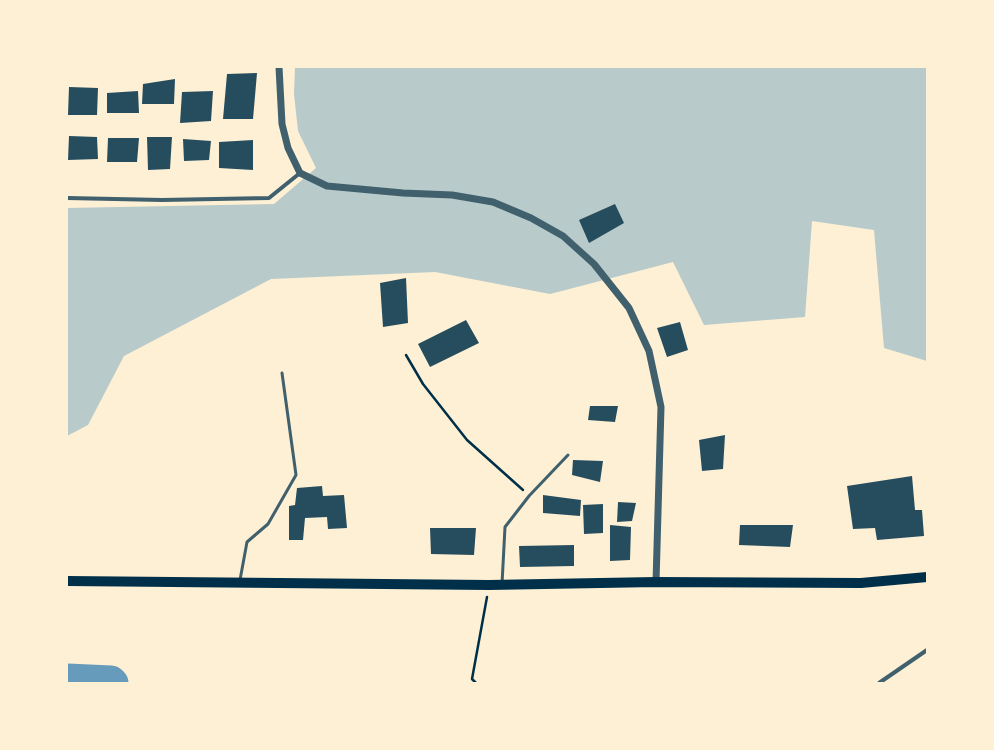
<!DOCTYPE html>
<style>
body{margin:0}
#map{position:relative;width:994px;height:750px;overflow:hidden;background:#fdf0d5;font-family:"Public Sans",sans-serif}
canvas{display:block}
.frame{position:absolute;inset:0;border:68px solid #fdf0d5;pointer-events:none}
</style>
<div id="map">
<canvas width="994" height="750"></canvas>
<div class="frame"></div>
</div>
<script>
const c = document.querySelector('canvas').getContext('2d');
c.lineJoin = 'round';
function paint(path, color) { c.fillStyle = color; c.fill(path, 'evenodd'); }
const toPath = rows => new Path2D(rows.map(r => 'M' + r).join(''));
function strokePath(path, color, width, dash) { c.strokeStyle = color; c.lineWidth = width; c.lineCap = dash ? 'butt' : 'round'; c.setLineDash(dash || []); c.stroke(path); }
paint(toPath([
 [295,67,927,67,927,361,884,348,874,230,812,221,805,317,704,325,673,262,550,294,435,272,271,279,124,356,88,425,67,436,67,208,274,204,316,168,298,131,294,94]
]), '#b9caca');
strokePath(toPath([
 [67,679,111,681,113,683]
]), '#669bbc', 31);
paint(toPath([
 [257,73,253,119,223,119,227,74],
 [175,79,174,104,142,104,143,84],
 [69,87,98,88,97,115,68,115],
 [138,91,139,113,107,113,107,93],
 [213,91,211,121,180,123,182,92],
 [69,136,97,137,98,159,68,160],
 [147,137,172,137,170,169,148,170],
 [108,138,139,138,137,162,107,162],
 [183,139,211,141,209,160,184,161],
 [253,140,253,170,219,168,219,142],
 [615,204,624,223,589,243,579,220],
 [406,278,408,323,383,327,380,283],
 [466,320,479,343,430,367,418,344],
 [680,322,688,350,667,357,657,328],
 [590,406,618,406,615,422,588,420],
 [725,435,723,469,702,471,699,440],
 [573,460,603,461,600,482,572,475],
 [912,476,915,510,922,510,924,536,877,540,875,528,853,529,847,486],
 [322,486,323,496,344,495,347,528,328,529,327,517,305,518,303,540,289,540,289,506,295,505,297,488],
 [543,495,581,500,580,516,543,513],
 [618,502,636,503,632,521,617,522],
 [603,504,603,533,584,534,583,505],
 [610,525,631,527,630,560,610,561],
 [740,525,793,525,790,547,739,545],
 [430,528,476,528,474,555,431,554],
 [574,545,574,566,520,567,519,546]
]), '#264d5e');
strokePath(toPath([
 [406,355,423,384,467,440,523,490],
 [476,683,472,679,487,597]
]), '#003049', 2.5);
strokePath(toPath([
 [240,580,247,542,268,524,296,475,282,373],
 [502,584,505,527,529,496,568,455]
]), '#3f606c', 3);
strokePath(toPath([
 [67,198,162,200,269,198,300,173],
 [879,683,927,650]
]), '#3f606c', 4);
strokePath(toPath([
 [279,67,282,124,288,148,300,173,327,186,403,193,452,195,493,202,531,218,563,236,594,264,629,308,649,351,661,407,656,582]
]), '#3f606c', 7);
strokePath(toPath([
 [67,581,489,585,656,582,861,583,927,577]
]), '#003049', 10);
</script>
